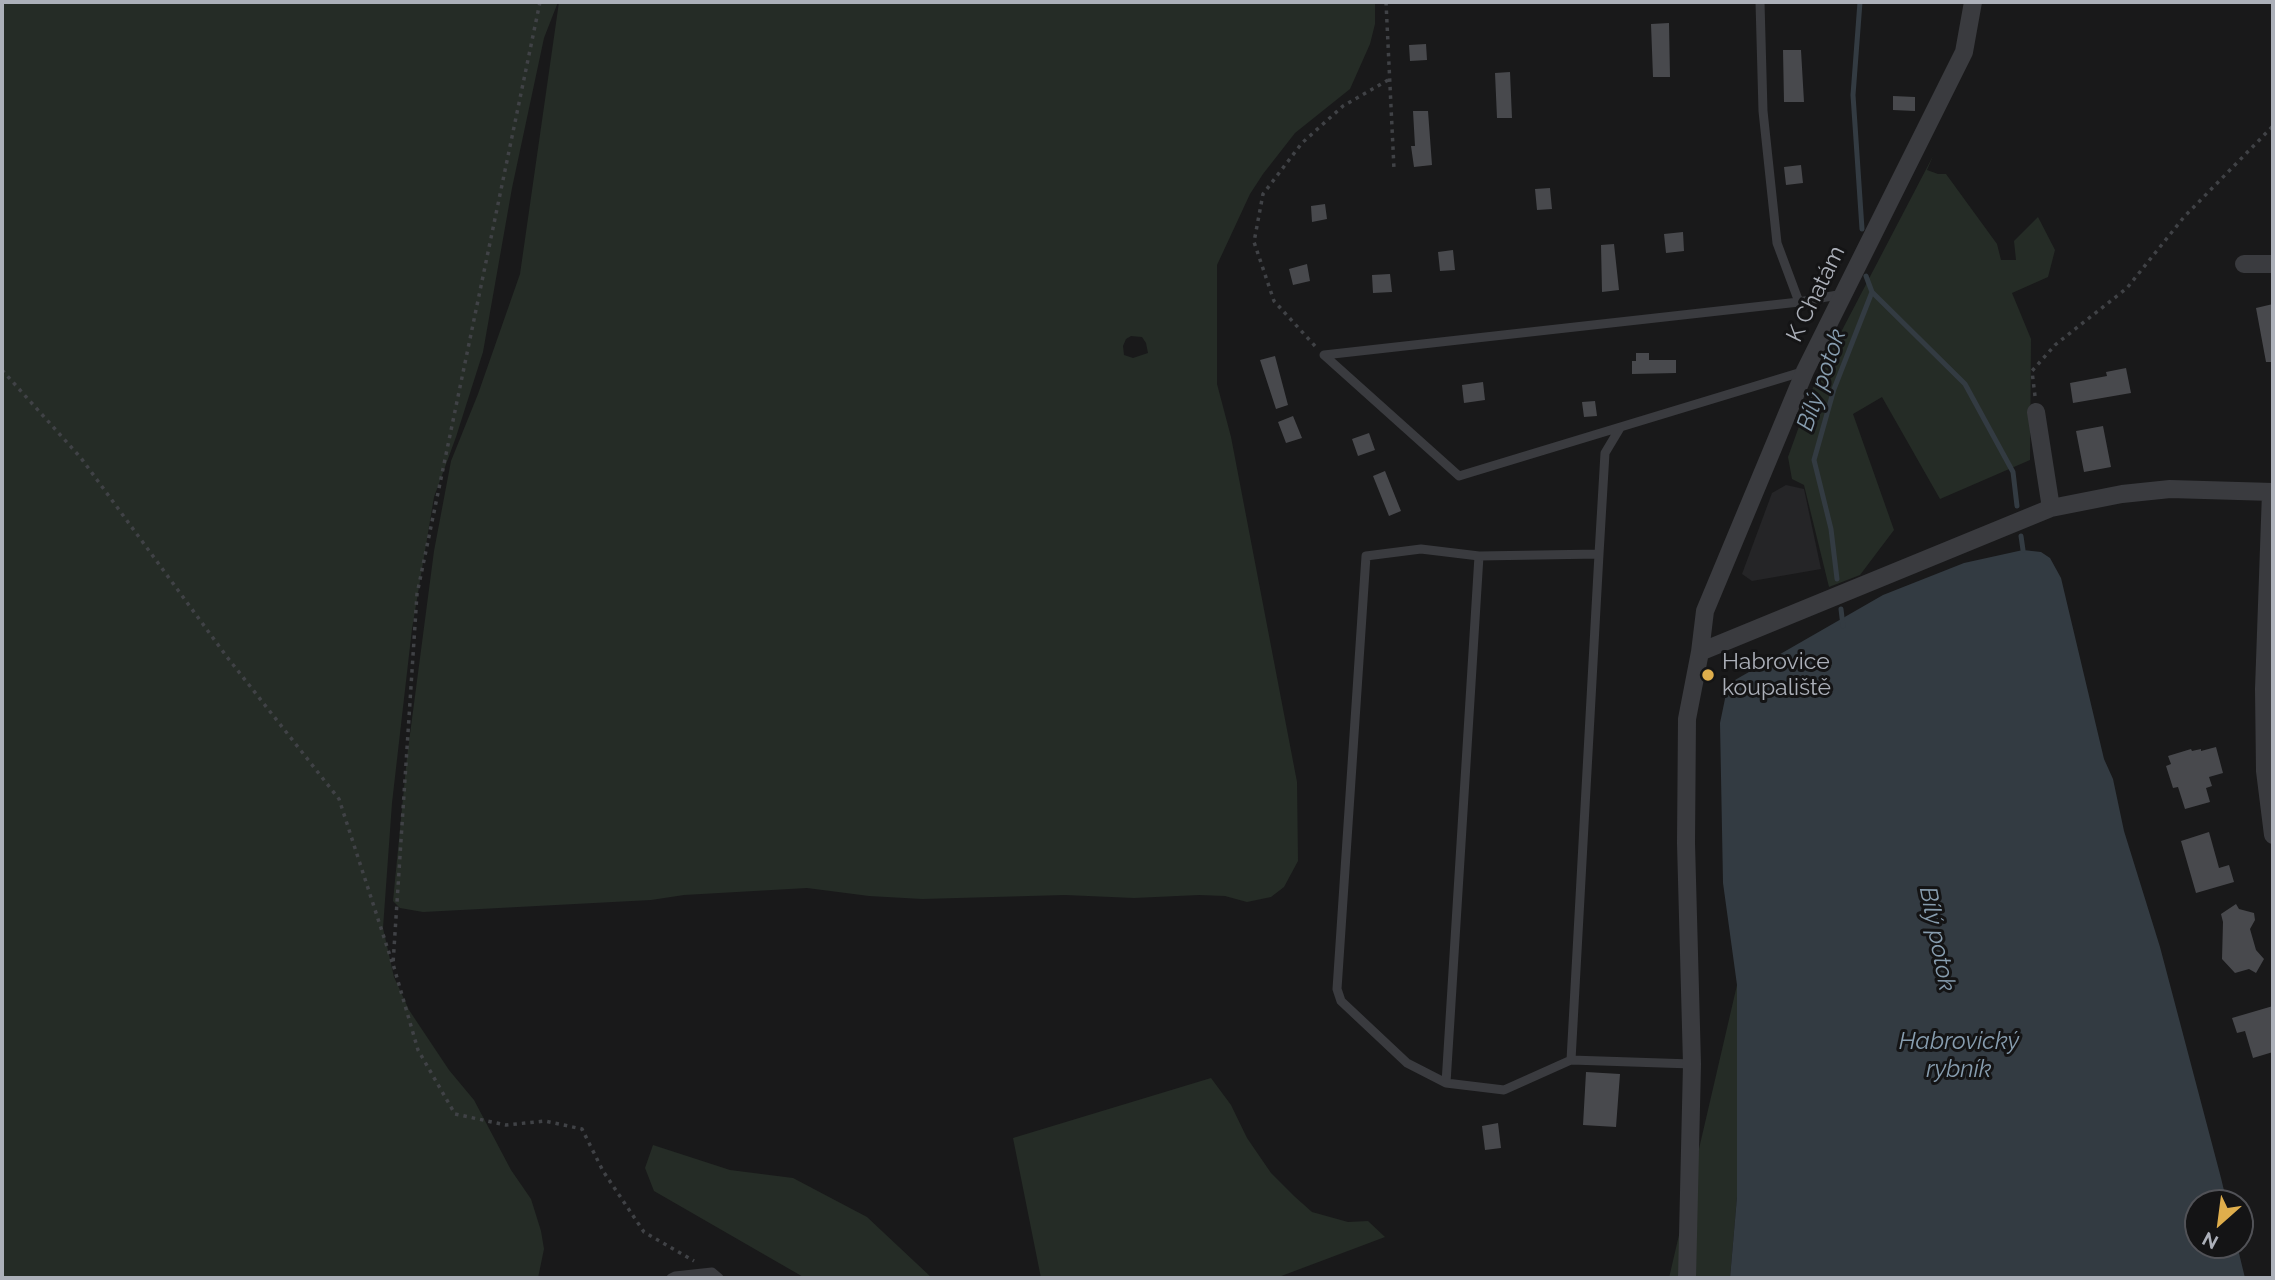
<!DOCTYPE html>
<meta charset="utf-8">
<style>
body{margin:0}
#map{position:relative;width:2275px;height:1280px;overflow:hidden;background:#19191a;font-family:Raleway,sans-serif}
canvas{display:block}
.frame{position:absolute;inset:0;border:4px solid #acb0b9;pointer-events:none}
.north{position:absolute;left:2184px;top:1189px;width:70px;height:70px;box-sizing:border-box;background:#141415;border:2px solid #515257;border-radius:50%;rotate:208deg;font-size:19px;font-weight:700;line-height:28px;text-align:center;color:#acb0b9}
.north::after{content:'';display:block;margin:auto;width:24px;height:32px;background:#dfae4c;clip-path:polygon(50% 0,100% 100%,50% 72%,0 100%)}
</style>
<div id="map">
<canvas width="2275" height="1280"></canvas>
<div class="frame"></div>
<div class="north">N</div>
</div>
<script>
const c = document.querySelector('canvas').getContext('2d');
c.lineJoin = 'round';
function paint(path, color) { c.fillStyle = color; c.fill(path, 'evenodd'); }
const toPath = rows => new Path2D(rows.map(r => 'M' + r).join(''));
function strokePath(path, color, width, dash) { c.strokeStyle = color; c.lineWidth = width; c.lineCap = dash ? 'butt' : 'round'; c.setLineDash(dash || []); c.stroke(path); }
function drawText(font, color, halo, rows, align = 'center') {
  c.font = font + ' Raleway,sans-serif'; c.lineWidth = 6; c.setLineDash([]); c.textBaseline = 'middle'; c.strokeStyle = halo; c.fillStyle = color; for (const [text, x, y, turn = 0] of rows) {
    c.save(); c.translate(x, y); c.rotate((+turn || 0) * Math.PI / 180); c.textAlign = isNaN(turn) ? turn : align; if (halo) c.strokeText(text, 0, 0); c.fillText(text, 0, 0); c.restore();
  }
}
paint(toPath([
 [1786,485,1804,489,1821,569,1752,581,1742,574,1772,493]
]), '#252527');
paint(toPath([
 [2,2,558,2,544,38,512,188,483,352,456,437,434,497,412,629,392,803,383,928,394,977,409,1010,449,1070,474,1100,511,1170,531,1199,541,1231,544,1249,538,1278,2,1278],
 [559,2,1375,2,1375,24,1370,44,1350,89,1295,133,1263,174,1250,194,1217,265,1217,384,1231,437,1297,782,1298,861,1284,887,1271,897,1247,902,1225,896,1199,895,1134,898,1065,895,922,899,869,896,807,888,684,895,651,900,423,912,400,908,393,901,407,757,434,551,451,461,478,394,520,274],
 [1131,336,1142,337,1146,343,1148,353,1133,358,1124,355,1123,346,1126,339],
 [1933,156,1927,170,1938,174,1946,174,1997,244,2001,260,2016,260,2014,241,2038,217,2055,250,2048,277,2012,293,2031,339,2030,460,1940,499,1882,397,1853,414,1894,530,1860,575,1829,587,1804,485,1792,479,1788,457,1815,382],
 [1737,985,1737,1197,1730,1278,1669,1278],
 [1211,1078,1231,1105,1247,1138,1271,1173,1294,1196,1312,1212,1348,1222,1368,1221,1385,1237,1276,1278,1041,1278,1013,1138],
 [653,1145,730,1170,793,1178,867,1217,932,1278,805,1278,654,1191,645,1168]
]), '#252c26');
paint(toPath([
 [2023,550,2041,552,2050,558,2061,578,2104,759,2113,779,2124,831,2160,947,2221,1178,2227,1203,2198,1203,2198,1245,2237,1245,2245,1278,1730,1278,1737,1197,1737,985,1723,883,1720,723,1726,694,1735,680,1883,595,1964,563]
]), '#333b42');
strokePath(toPath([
 [1860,2,1853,95,1862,229],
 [1872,292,1965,384,2013,472,2017,506],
 [2021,536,2023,550],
 [1837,579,1831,529,1814,460,1834,389,1872,292,1866,276],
 [1841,609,1843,626]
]), '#333b42', 5);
paint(toPath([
 [1669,23,1670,77,1653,77,1651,24],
 [1426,44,1427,60,1410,61,1409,45],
 [1783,50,1801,50,1804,102,1784,102],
 [1510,72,1512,118,1497,118,1495,73],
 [1893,96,1915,97,1915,111,1893,110],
 [1413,111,1428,111,1432,165,1414,167,1411,146,1415,146],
 [1801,165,1803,183,1786,185,1784,167],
 [1550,188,1552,209,1537,210,1535,189],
 [1325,204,1327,219,1312,222,1311,206],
 [1683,232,1684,251,1666,253,1664,234],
 [1614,244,1619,290,1602,292,1601,245],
 [1453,250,1455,270,1440,271,1438,252],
 [1307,264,1310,281,1293,285,1289,269],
 [1390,274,1392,292,1373,293,1372,275],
 [2273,304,2273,362,2266,362,2256,308],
 [1636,353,1649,353,1649,360,1676,360,1676,373,1632,374,1632,361,1636,361],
 [1275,356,1288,405,1276,409,1260,360],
 [2126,368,2131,393,2073,403,2070,383,2107,376,2106,372],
 [1483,382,1485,400,1464,403,1462,385],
 [1595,401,1597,416,1584,417,1582,402],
 [1293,416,1302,438,1286,443,1278,422],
 [2103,426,2111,467,2084,472,2076,431],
 [1369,433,1375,450,1358,456,1352,439],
 [1385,471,1401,511,1389,516,1373,476],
 [2216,747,2223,773,2209,777,2212,786,2206,788,2210,802,2185,809,2178,787,2173,788,2166,766,2171,764,2168,756,2191,749,2192,751,2201,749,2201,751],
 [2209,832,2219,868,2229,865,2234,882,2196,893,2181,841],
 [2236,904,2239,909,2254,913,2255,920,2250,929,2256,950,2264,959,2256,973,2249,969,2235,973,2222,959,2223,922,2221,914],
 [2273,1006,2273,1052,2253,1058,2245,1031,2237,1033,2232,1018],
 [1586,1072,1620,1074,1616,1127,1583,1125],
 [1498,1123,1501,1148,1485,1150,1482,1126]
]), '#48494d');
strokePath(toPath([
 [540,2,417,594,393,964,418,1050,455,1114,506,1125,545,1121,582,1129,603,1171,644,1232,694,1261],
 [1386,2,1394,169],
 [1315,346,1274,301,1254,242,1263,194,1302,143,1343,106,1390,79],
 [2,370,81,458,227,657,339,799,392,962],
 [2035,396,2032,371,2055,345,2127,288,2184,217,2273,126]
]), '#404246', 3.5, [3.5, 5]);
strokePath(toPath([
 [1760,2,1763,111,1777,243,1799,302],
 [1324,355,1459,476,1805,371],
 [1324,355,1799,302,1843,294],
 [1620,428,1605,453,1599,554,1479,556,1421,549,1366,556,1337,989,1341,1001,1407,1063,1446,1083,1504,1090,1571,1060,1692,1064],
 [1571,1060,1599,554],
 [1446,1083,1479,556],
 [671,1278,675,1276,712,1272,719,1278]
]), '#3a3b3f', 9);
strokePath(toPath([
 [2244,264,2273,264],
 [2271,492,2264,689,2265,771,2273,835],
 [2051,508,2122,494,2170,489,2273,492],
 [1700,652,2051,508,2036,412],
 [1687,1278,1692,1064,1686,843,1687,719,1700,652,1705,611,1805,371,1964,52,1973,2]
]), '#3a3b3f', 18);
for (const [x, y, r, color] of [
 [1708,675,7,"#dfae4c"]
]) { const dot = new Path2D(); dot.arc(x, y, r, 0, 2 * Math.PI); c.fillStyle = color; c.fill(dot); strokePath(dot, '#141415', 2.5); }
drawText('23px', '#acb0b9', '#141415', [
 ["K Chatám",1816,294,-64]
]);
drawText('23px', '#acb0b9', '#141415', [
 ["Habrovice",1722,662],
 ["koupaliště",1722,688]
], 'left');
drawText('italic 24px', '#879daf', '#141415', [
 ["Bílý potok",1822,380,-71],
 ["Bílý potok",1937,939,79],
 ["Habrovický",1959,1042],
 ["rybník",1959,1070]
]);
</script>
